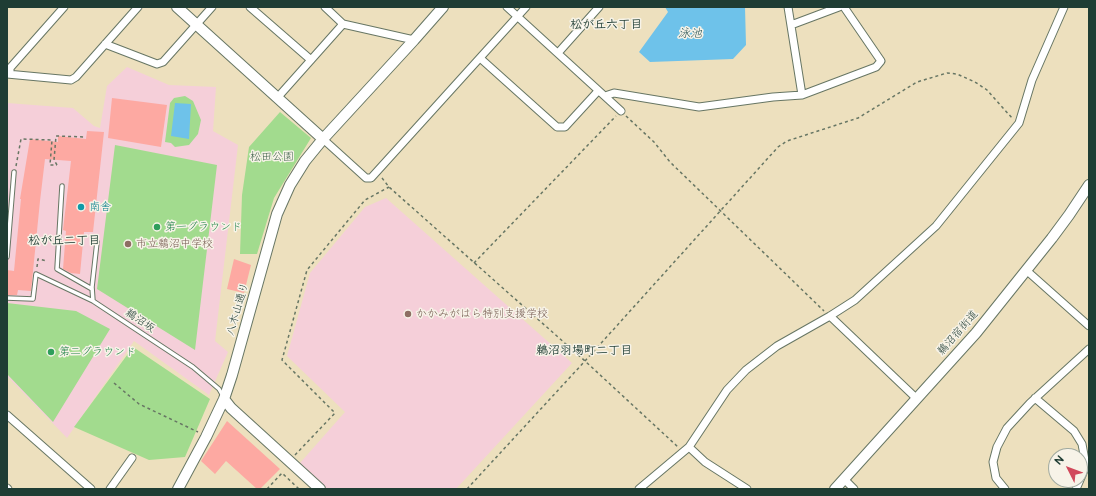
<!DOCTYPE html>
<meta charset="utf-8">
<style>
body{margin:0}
#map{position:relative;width:1096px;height:496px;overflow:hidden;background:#ede0be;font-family:"Balsamiq Sans",sans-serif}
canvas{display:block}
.frame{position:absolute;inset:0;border:8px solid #1f3d34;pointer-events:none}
.north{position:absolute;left:1048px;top:448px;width:40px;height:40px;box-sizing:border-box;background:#f7f3e8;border:1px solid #a1aaa0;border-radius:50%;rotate:312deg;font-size:11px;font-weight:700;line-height:16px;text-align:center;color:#1f3d34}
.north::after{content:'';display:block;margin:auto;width:14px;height:18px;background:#d1495b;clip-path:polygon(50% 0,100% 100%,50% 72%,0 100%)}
</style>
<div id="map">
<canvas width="1096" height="496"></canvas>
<div class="frame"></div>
<div class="north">N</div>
</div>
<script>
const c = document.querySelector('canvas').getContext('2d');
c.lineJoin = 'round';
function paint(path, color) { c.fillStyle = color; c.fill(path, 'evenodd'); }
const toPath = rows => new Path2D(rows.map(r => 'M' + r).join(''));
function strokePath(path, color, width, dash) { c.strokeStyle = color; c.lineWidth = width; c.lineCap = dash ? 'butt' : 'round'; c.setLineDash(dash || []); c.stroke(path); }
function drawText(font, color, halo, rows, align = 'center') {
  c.font = font + ' "Balsamiq Sans","Klee One",sans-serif'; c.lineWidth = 3; c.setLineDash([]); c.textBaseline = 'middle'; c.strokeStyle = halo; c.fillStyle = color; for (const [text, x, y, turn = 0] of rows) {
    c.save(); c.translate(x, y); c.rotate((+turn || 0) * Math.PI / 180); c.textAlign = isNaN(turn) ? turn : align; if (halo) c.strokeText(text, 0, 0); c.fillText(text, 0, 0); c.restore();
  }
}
paint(toPath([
 [127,67,169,85,216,87,213,131,238,145,215,341,228,352,209,395,134,341,67,438,7,376,7,103,73,108,94,126,100,128,107,86],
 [386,198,572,363,456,489,327,489,300,463,345,412,287,356,310,273,365,207]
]), '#f5cfd9');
paint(toPath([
 [185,96,193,101,201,120,198,134,189,145,175,147,171,143,165,142,170,103,174,98],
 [280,112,311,138,274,198,257,254,240,254,242,195,249,147],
 [115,145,217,165,195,350,97,289],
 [7,303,76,311,110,329,53,422,7,374],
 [133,347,210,399,185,457,149,460,74,427]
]), '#a2db8e');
paint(toPath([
 [665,7,745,7,746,45,733,59,650,62,639,52,668,12],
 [175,103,191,104,189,139,171,136]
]), '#6ec2ea');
paint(toPath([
 [112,98,167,105,161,147,108,138],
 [87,131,104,132,93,232,84,232,80,274,71,273,63,269,66,231,63,230,71,161,45,159,40,201,31,291,18,290,17,295,7,295,7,270,14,271,21,199,20,199,30,139,58,142,58,136,86,139],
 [234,259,251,265,244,293,227,289],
 [227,421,280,469,260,489,257,489,226,461,215,474,201,461]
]), '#fda9a2');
const lane = toPath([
 [62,186,57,269,92,289],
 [7,257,14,172],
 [7,298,33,299,36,274,93,301,193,367,219,389,223,396],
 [93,301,92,287,97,242]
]);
const street = toPath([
 [250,7,311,60],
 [507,7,621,111],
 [788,7,802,95],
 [343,24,414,40],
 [791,25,839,7],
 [105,44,157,64,163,62,212,7],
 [558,53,599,7],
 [480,58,557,127,565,127,598,91],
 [7,74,71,80,76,77,138,7],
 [10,74,10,68,64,7],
 [605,96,614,93,699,107,773,97,802,95,876,67,881,61,844,7],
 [278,97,343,24,325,7],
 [323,139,366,178,371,178,526,7],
 [1026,270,1089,326],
 [830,316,916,398],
 [1035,398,1074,431,1082,444,1086,466,1076,489],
 [7,415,91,489],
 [689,447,705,462,747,489],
 [844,479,854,489],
 [7,488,8,489],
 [110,489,132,458],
 [639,489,689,447,727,390,746,370,777,346,830,316,855,300,936,226,1019,123,1032,80,1064,7],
 [1005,489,996,478,993,462,997,447,1007,428,1030,403,1089,349]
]);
const secondary = toPath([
 [177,7,323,139],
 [224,399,231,408,320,489],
 [178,489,206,437,224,399,232,375,277,214,290,185,305,161,323,139,414,40,443,7],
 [835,489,976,333,1052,238,1069,215,1089,185]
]);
strokePath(lane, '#677664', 5.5);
strokePath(street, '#677664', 9);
strokePath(secondary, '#677664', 12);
strokePath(toPath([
 [626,116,654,142,670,162,824,311],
 [57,165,54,160,56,136,86,137],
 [16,166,21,139,52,140,50,165,57,165],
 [382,178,389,187,585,361,678,447],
 [474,263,616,116],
 [37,267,38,259,47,261],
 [114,383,139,404,198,432],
 [295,455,335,413,282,360,307,270,365,200,389,187],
 [267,489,282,473,299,489],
 [467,489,585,361,778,147,787,141,858,118,917,82,947,73,957,74,975,82,987,90,1012,118]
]), '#677664', 1.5, [3, 3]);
strokePath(lane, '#fff', 3.5);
strokePath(street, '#fff', 7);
strokePath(secondary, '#fff', 10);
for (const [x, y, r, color] of [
 [81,207,4,"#0f9aa8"],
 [157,227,4,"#2e9e5b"],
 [128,244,4,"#8d6e63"],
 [408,314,4,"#8d6e63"],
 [51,352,4,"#2e9e5b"]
]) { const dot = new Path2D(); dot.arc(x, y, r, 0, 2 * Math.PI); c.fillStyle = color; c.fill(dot); strokePath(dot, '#f7f3e8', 1.5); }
drawText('11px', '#395d46', '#f7f3e8', [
 ["松田公園",272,157]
]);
drawText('11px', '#0d838f', '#f7f3e8', [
 ["南舎",89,207]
], 'left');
drawText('11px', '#27864d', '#f7f3e8', [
 ["第一グラウンド",165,227],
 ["第二グラウンド",59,352]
], 'left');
drawText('11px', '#785e54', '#f7f3e8', [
 ["市立鵜沼中学校",136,244],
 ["かかみがはら特別支援学校",416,314]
], 'left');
drawText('11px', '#1f3d34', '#f7f3e8', [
 ["八木山通り",238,309,-74],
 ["鵜沼坂",140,321,34],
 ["鵜沼宿街道",958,333,-49]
]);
drawText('bold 12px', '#1f3d34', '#f7f3e8', [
 ["松が丘六丁目",606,25],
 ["松が丘二丁目",64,241],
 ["鵜沼羽場町二丁目",584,351]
]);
drawText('italic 12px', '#2f5858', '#f7f3e8', [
 ["泳池",690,34]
]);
</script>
